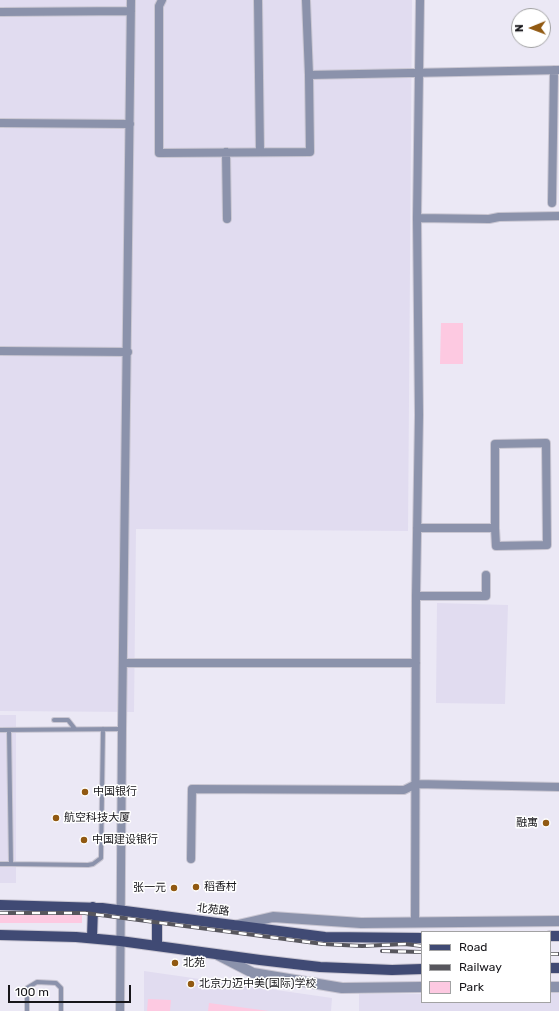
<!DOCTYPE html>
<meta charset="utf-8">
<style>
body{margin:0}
#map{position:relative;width:559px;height:1011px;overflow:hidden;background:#ebe8f5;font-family:Rubik,sans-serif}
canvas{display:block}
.legend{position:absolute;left:421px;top:931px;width:130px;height:72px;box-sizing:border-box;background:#fff;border:1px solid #a2a2a3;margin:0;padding:5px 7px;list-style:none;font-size:12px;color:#17161a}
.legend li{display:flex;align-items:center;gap:8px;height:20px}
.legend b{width:20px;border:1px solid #a2a2a3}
.north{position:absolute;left:511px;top:8px;width:40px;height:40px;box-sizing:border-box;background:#fff;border:1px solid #a2a2a3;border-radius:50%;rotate:269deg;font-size:11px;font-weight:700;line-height:16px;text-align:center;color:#17161a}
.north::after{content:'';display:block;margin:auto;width:14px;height:18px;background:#915911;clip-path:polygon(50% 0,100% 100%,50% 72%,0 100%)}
.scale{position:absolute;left:8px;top:985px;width:123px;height:18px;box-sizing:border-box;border:2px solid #17161a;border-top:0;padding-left:5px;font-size:12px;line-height:14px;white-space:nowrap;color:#17161a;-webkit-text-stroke:3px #fff;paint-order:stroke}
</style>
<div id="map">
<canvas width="559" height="1011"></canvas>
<ul class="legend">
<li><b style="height:5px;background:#404a74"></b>Road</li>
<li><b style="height:5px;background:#57565d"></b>Railway</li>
<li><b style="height:11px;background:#fdc9e1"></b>Park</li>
</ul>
<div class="north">N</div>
<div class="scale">100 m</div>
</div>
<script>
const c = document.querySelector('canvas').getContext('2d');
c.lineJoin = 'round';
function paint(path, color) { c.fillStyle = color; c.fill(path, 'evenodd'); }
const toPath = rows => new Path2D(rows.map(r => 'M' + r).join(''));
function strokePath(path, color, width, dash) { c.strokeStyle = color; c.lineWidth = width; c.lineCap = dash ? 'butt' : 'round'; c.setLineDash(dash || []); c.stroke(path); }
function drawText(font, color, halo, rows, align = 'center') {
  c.font = font + ' Rubik,"Noto Sans SC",sans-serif'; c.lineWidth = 3; c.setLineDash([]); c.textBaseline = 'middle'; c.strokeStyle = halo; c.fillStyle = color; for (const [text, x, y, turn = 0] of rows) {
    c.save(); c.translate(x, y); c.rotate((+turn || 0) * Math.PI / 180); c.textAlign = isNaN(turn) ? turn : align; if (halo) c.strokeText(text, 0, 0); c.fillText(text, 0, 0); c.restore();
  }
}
paint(toPath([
 [0,0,412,0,408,531,136,529,134,712,0,711],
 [437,603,508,605,505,704,436,703],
 [0,715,16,715,16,883,0,883],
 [144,971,332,998,331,1011,144,1011],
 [550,993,559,993,559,1011,359,1011,359,994,422,994,422,1002,550,1002]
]), '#e1dcf0');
paint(toPath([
 [441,323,463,323,463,364,440,364],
 [0,911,82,912,82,923,0,923],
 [148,999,171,1000,170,1011,147,1011],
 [209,1003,269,1011,208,1011]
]), '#fdc9e1');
const service = toPath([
 [54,720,68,720,75,729],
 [0,730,122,729],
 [0,864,11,864,9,730],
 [11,864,88,865,93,864,101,858,103,729],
 [27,1011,27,988,37,982,56,983,61,988,61,1011]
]);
const minor = toPath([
 [162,0,159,6,159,153,310,152,309,75,559,70],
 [258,0,260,152],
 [306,0,309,75],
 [0,12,131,11],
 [0,123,130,124],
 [226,152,227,219],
 [552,203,554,70],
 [417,218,489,219,499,217,559,216],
 [0,351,128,352],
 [417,528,495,528,496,546,547,545,546,443,495,444,495,528],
 [416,596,486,596,486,575],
 [123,663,416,663],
 [191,859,192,789,404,790,416,784,559,787],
 [415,922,416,596,419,415,417,218,420,0],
 [120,1011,122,729,131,0]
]);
const tertiary = toPath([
 [238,925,273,917,361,923,559,921],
 [218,955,253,973,342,988,422,987],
 [550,987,559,987]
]);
const primary = toPath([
 [0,905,102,908,325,937,422,938],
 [157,915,157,946],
 [0,935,76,937,120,941,260,960,320,967,392,970,422,969],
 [550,936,559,936],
 [92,938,93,907],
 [550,968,559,968]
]);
strokePath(service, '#c9c6d2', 6);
strokePath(minor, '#c9c6d2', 10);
strokePath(tertiary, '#c9c6d2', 12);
strokePath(primary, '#c9c6d2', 12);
strokePath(service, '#8b92ab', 4);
strokePath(minor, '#8b92ab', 8);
strokePath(tertiary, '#8b92ab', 10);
strokePath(primary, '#404a74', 10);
const rail = toPath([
 [0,913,85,913,323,944,362,946,405,944,422,946],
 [382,951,422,952],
 [550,954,559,954]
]);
strokePath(rail, '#57565d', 4);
strokePath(rail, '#fff', 2.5, [8]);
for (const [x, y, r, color] of [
 [85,792,4,"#915911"],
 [56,818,4,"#915911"],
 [546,823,4,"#915911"],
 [84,840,4,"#915911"],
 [196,887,4,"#915911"],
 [174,888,4,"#915911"],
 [175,963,4,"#915911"],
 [191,984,4,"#915911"]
]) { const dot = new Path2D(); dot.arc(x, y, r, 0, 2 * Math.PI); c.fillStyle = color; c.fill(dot); strokePath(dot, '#fff', 1.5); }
drawText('11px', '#17161a', '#fff', [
 ["中国银行",93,792],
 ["航空科技大厦",64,818],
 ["融寓",538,823,"right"],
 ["中国建设银行",92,840],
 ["稻香村",204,887],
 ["张一元",166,888,"right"],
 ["北苑",183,963],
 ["北京力迈中美(国际)学校",199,984]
], 'left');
drawText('11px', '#17161a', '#fff', [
 ["北苑路",213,910,7]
]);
</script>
